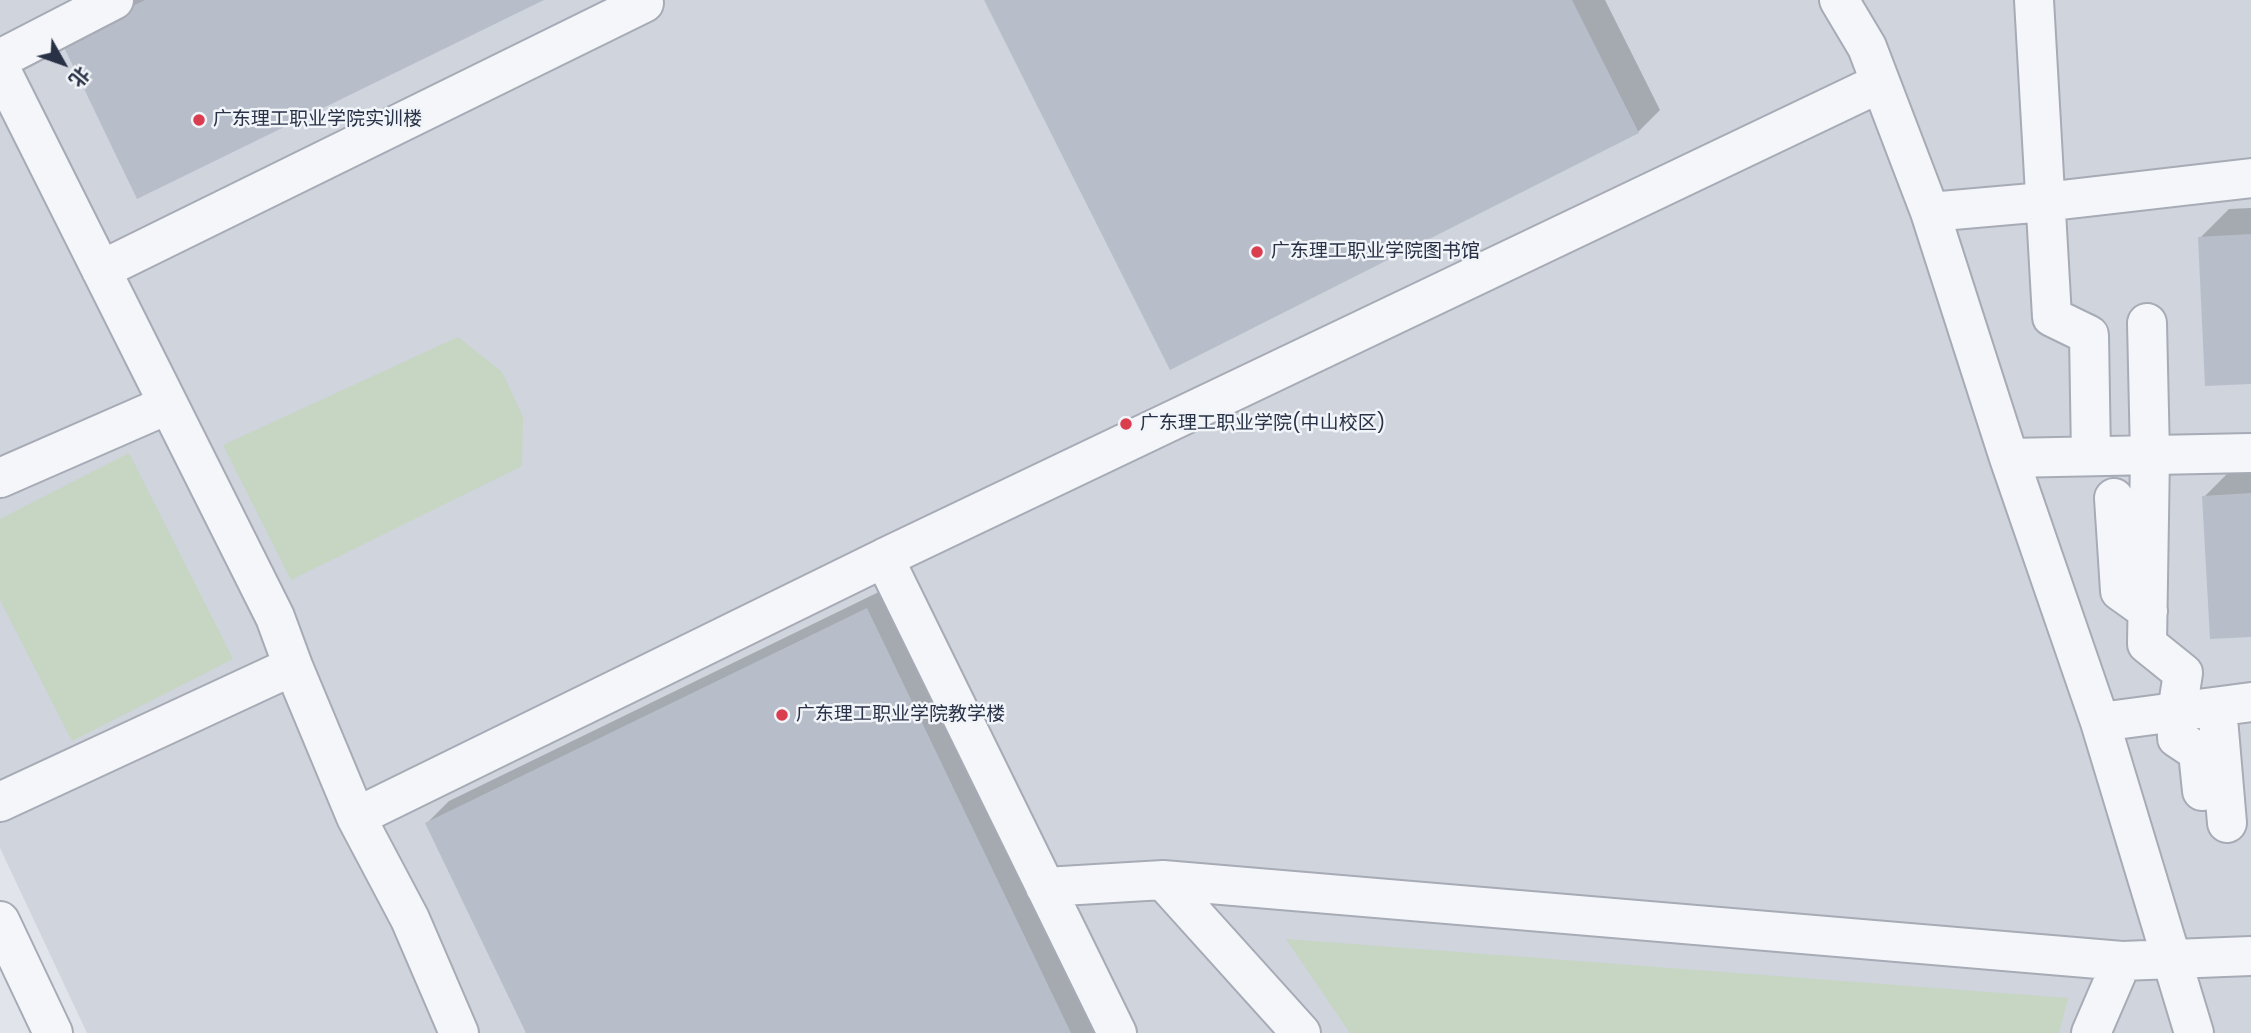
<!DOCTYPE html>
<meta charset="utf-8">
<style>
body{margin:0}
#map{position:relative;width:2251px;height:1033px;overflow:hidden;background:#e1e5eb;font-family:Poppins,"Noto Sans SC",sans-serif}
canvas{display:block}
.north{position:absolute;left:28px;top:28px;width:70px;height:70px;-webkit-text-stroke:5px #f1f4f8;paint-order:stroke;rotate:130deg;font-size:19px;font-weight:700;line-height:28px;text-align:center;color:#283145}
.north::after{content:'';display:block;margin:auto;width:24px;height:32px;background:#283145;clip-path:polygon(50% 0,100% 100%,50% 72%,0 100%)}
</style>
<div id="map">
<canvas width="2251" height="1033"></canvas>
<div class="north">北</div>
</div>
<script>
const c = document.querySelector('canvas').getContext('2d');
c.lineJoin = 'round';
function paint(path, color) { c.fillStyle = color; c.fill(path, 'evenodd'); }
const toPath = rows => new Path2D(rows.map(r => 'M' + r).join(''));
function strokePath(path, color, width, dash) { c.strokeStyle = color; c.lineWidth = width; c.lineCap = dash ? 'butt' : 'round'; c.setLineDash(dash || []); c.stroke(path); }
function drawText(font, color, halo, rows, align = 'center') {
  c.font = font + ' Poppins,"Noto Sans SC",sans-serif'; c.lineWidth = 5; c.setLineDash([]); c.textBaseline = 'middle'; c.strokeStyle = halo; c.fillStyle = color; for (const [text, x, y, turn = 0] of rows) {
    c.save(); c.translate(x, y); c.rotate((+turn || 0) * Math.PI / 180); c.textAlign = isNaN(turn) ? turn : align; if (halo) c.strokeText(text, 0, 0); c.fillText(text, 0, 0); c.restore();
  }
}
paint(toPath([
 [0,0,2251,0,2251,1033,87,1033,0,848]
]), '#cfd4dd');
paint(toPath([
 [458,337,502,372,523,417,522,466,291,580,223,445],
 [129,453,233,659,72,741,0,600,0,519],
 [1286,939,2068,998,2059,1033,1350,1033]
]), '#c6d6c2');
paint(toPath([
 [125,0,540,0,138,196],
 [986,0,1605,0,1660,110,1638,132],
 [2251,208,2251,382,2200,238,2229,209],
 [2251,467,2251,635,2204,497,2233,468],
 [889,587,1103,1033,528,1033,427,823,449,801]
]), '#0003');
paint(toPath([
 [145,0,544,0,137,199,61,41],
 [984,0,1572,0,1639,133,1170,370],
 [2251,234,2251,384,2205,386,2198,237],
 [2251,493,2251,637,2210,639,2202,496],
 [867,608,1071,1033,526,1033,425,823]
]), '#b8bec9');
const minor = toPath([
 [1839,0,1867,47,1930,212,2009,458,2100,722,2194,1033],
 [2034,0,2052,317,2089,335,2091,456],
 [0,59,114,0],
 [0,68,275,617,293,666,356,817,410,919,459,1033],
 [1930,212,2044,202,2251,178],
 [101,270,644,3,642,0],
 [2147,323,2150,455,2147,644,2183,673,2177,712,2177,738,2198,752,2202,791],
 [2009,458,2251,453],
 [0,478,167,405],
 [2114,498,2120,591,2148,611],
 [884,558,1880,83],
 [2217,707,2227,823],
 [2100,722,2251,702],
 [0,802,293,666],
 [356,817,884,558,1117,1033],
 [1163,880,2122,961,2251,956],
 [1045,887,1163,880,1301,1033],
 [0,921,53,1033],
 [2091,1033,2122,961]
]);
strokePath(minor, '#a6abb6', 42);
strokePath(minor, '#f5f6f9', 38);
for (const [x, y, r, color] of [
 [199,120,7,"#d93d4e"],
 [1257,252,7,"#d93d4e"],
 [1126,424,7,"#d93d4e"],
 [782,715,7,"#d93d4e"]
]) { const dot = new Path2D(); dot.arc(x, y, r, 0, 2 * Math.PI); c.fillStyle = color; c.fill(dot); strokePath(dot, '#f1f4f8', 2.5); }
drawText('19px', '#283145', '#f1f4f8', [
 ["广东理工职业学院实训楼",213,120],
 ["广东理工职业学院图书馆",1271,252],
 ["广东理工职业学院(中山校区)",1140,424],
 ["广东理工职业学院教学楼",796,715]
], 'left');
</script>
